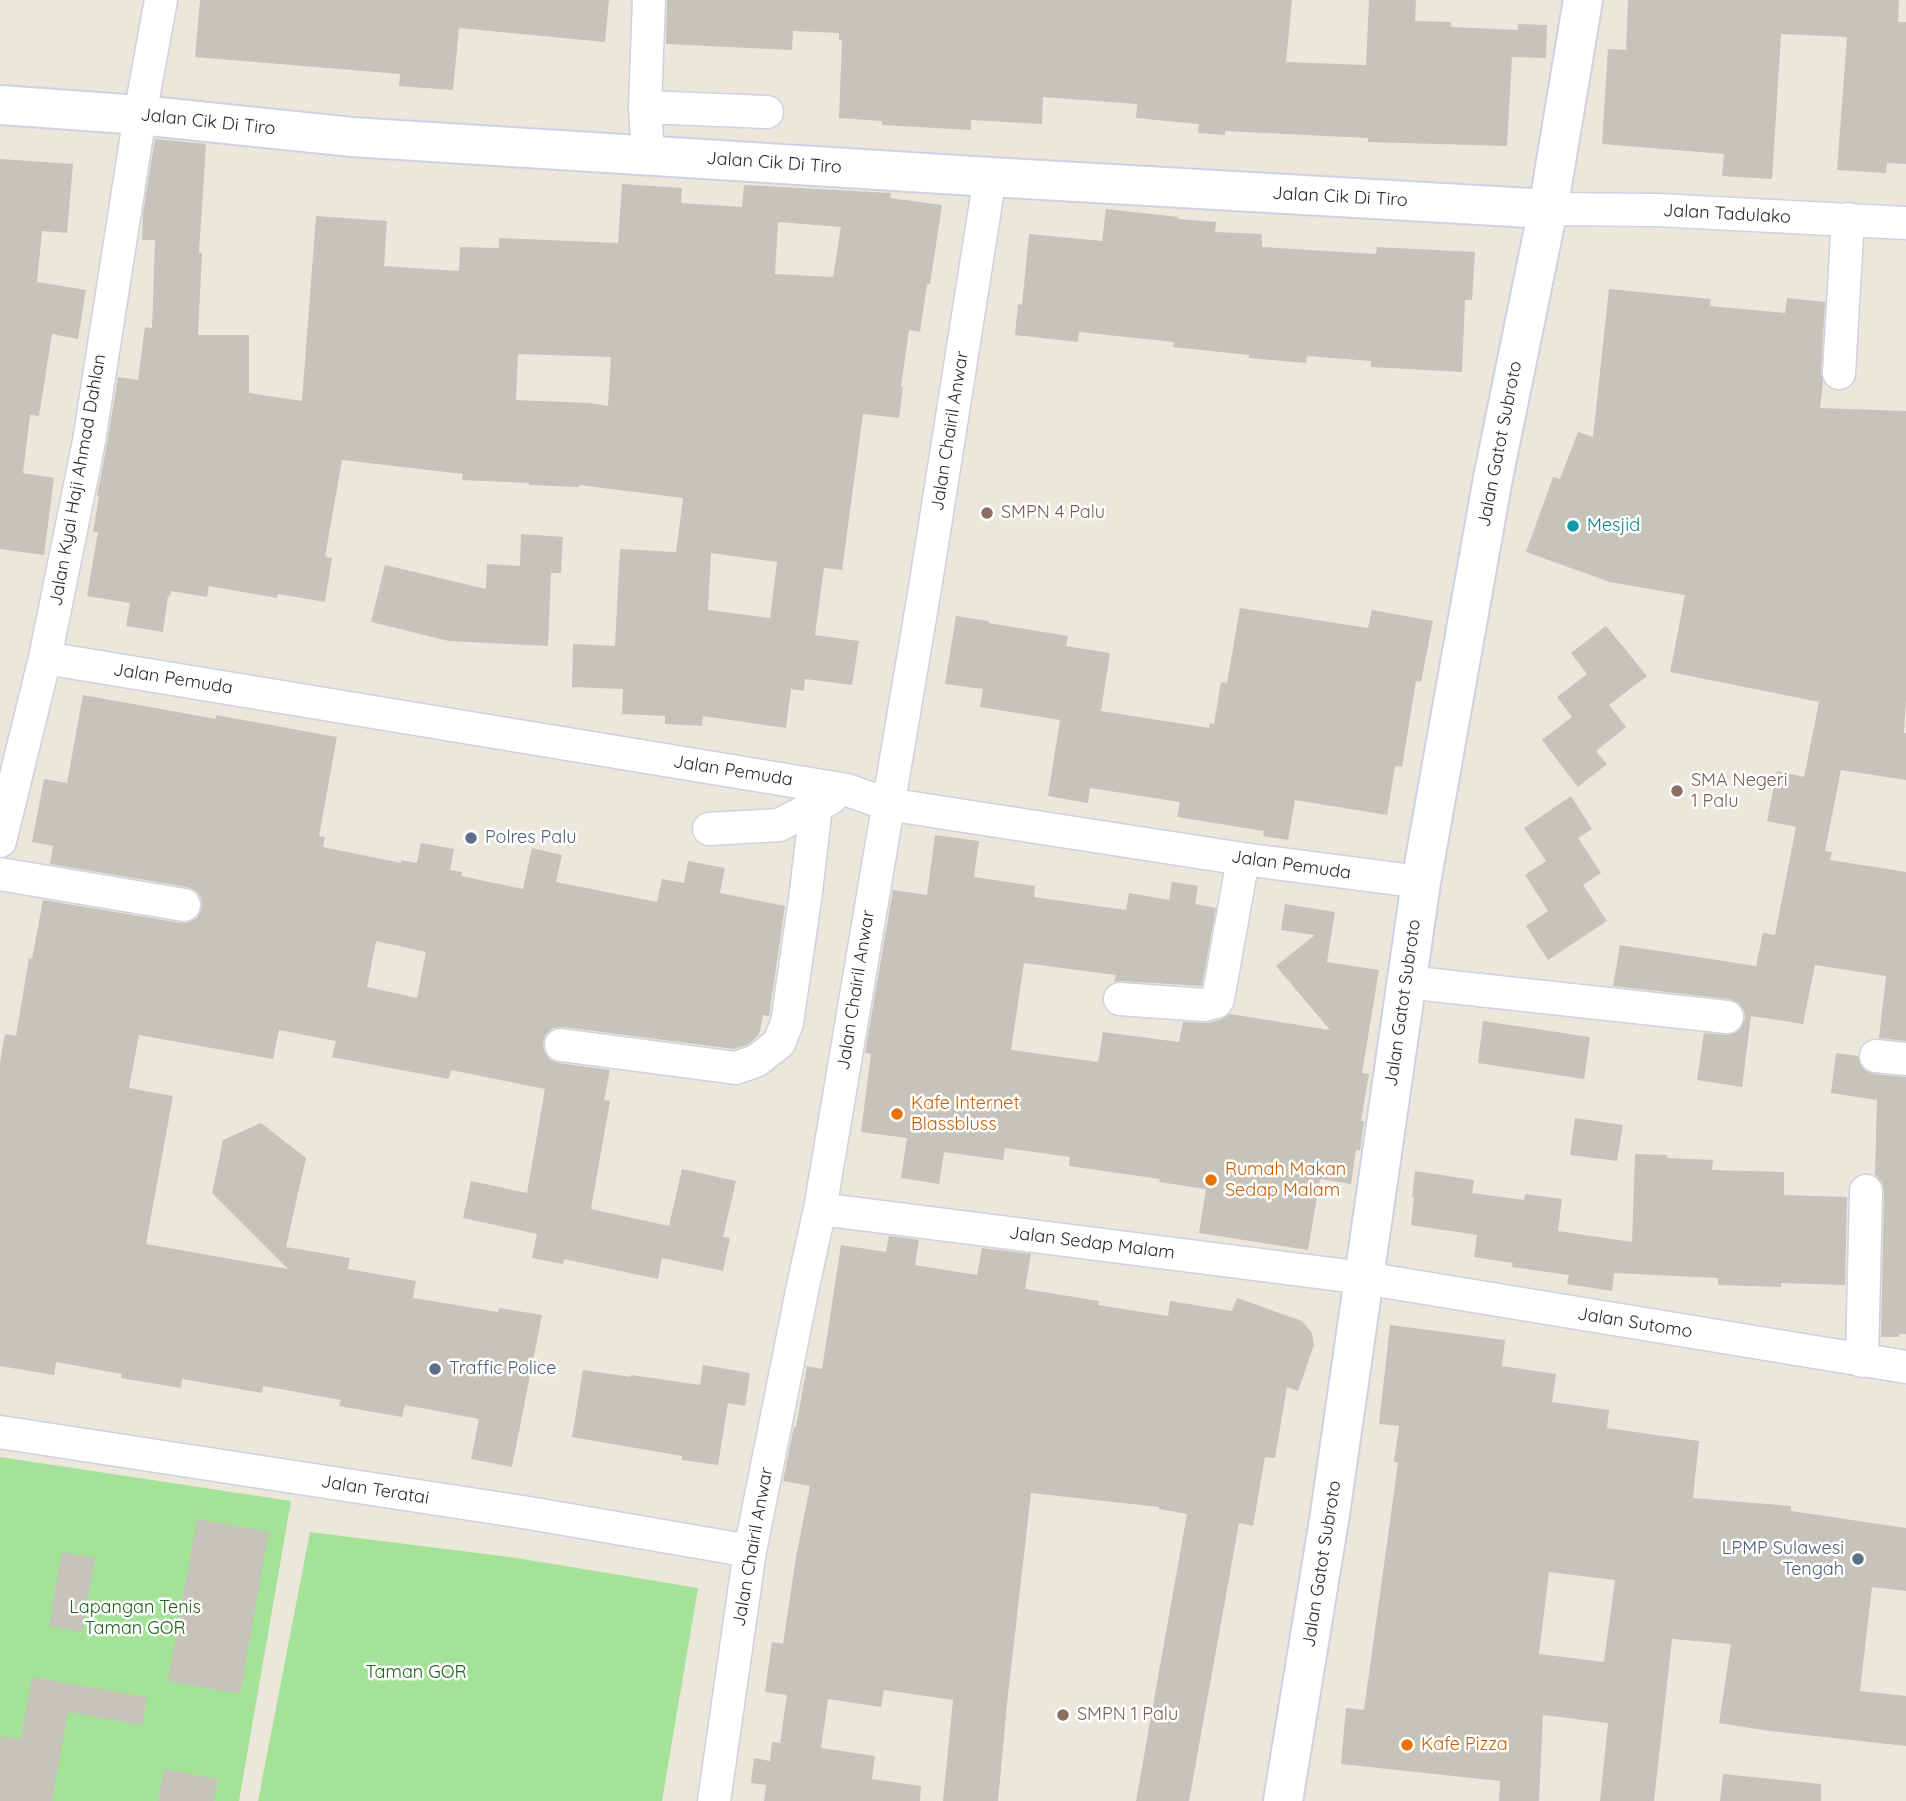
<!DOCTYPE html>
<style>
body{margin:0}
canvas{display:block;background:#ebe7db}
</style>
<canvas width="1906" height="1801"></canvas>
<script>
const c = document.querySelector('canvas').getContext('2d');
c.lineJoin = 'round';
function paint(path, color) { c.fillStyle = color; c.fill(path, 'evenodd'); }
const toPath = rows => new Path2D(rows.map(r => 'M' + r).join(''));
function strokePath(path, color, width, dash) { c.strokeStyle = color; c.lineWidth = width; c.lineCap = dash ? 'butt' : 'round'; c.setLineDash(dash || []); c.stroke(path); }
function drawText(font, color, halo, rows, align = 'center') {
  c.font = font + ' Quicksand,sans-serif'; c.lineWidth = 5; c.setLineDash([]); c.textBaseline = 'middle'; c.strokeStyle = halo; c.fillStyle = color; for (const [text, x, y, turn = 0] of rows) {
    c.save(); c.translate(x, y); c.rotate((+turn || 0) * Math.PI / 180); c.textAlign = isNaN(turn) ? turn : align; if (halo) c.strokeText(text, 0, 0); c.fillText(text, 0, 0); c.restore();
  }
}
paint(toPath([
 [0,1457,291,1501,239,1801,0,1801],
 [310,1532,510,1557,698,1588,662,1801,258,1801]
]), '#a4e297');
paint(toPath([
 [200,0,609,0,605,42,459,28,453,90,399,86,400,74,195,57],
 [667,0,1292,0,1286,62,1366,65,1369,0,1416,0,1415,21,1451,22,1451,27,1518,30,1518,24,1547,25,1546,58,1512,57,1507,146,1368,142,1368,138,1225,131,1225,135,1198,133,1199,124,1136,118,1137,104,1043,97,1042,124,971,120,971,130,882,125,882,121,839,118,842,40,839,40,839,33,793,31,792,50,666,44],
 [1628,0,1899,0,1898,22,1906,22,1906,164,1887,163,1886,173,1837,170,1847,37,1781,34,1772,179,1722,176,1724,154,1602,144,1608,49,1626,50],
 [155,139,206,144,199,253,202,253,198,335,249,335,249,393,302,401,316,216,387,221,384,266,459,271,460,247,499,248,499,238,618,243,622,184,682,188,681,203,742,207,744,185,891,193,890,198,942,205,930,284,927,284,920,332,909,330,901,387,903,387,899,418,863,414,842,570,824,568,815,635,859,641,852,685,805,679,804,691,791,689,786,728,703,716,702,726,665,724,665,716,622,714,623,689,572,687,573,644,615,646,620,549,676,552,683,498,579,485,579,487,529,485,529,483,462,480,463,474,342,460,325,557,332,558,325,602,278,594,277,598,209,586,207,597,171,591,170,597,168,596,163,632,126,626,130,603,87,596,98,532,93,532,99,496,97,496,107,444,118,377,138,380,145,327,152,328,155,240,142,240,143,213],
 [778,222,841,227,833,277,775,274],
 [518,354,611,357,608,406,589,403,516,400],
 [711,553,777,562,770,618,708,610],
 [0,159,73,164,67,233,42,231,37,282,86,290,78,339,52,334,39,416,30,415,23,473,54,478,44,555,0,549],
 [1106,209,1178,217,1178,219,1216,222,1215,232,1262,234,1262,247,1376,254,1377,247,1475,252,1472,300,1465,300,1462,372,1371,367,1371,361,1307,356,1306,363,1249,358,1249,355,1173,347,1174,342,1079,332,1078,342,1015,335,1018,304,1022,305,1029,234,1102,241],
 [1609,289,1711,299,1710,306,1785,313,1787,298,1825,302,1821,372,1823,382,1820,408,1906,411,1906,700,1904,733,1906,733,1906,780,1841,770,1825,851,1832,852,1830,860,1906,872,1906,1041,1879,1038,1886,976,1815,965,1803,1024,1751,1016,1742,1087,1697,1080,1704,1033,1726,1035,1735,1033,1741,1028,1745,1018,1744,1010,1738,1003,1729,999,1613,986,1620,945,1756,966,1763,933,1775,935,1796,827,1767,821,1777,771,1804,777,1819,702,1670,672,1685,595,1610,582,1526,552,1553,477,1560,479,1578,432,1593,437],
 [521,534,563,537,561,573,551,573,548,646,449,641,371,622,385,565,486,589,487,564,520,566],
 [1240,608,1368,628,1372,610,1433,621,1421,682,1416,681,1402,767,1395,766,1387,815,1295,800,1288,840,1263,836,1264,831,1177,817,1180,802,1090,788,1088,803,1048,796,1060,720,980,707,983,689,945,684,956,616,989,621,988,623,1068,636,1066,646,1110,653,1101,711,1209,728,1210,723,1214,724,1221,682,1227,683],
 [1606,626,1647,676,1609,705,1626,727,1596,751,1607,764,1578,787,1542,740,1572,717,1557,697,1587,674,1571,653],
 [83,695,216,719,216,715,337,737,319,836,325,837,323,847,401,863,401,860,417,863,421,843,454,849,450,870,462,872,461,876,523,889,532,848,562,855,556,882,657,902,662,879,684,883,688,861,725,868,720,893,785,906,769,1016,763,1015,759,1035,747,1045,734,1049,563,1027,553,1028,546,1034,543,1042,544,1051,550,1060,559,1063,610,1070,604,1100,610,1101,591,1209,669,1226,682,1169,736,1181,723,1237,730,1238,723,1271,662,1258,658,1279,564,1259,563,1264,532,1258,537,1234,463,1218,471,1181,527,1193,545,1089,451,1070,449,1079,332,1057,336,1041,279,1030,273,1059,139,1035,129,1088,173,1096,146,1244,288,1269,212,1193,223,1140,261,1123,306,1158,286,1247,350,1258,348,1269,416,1281,413,1298,498,1312,499,1308,542,1315,512,1467,471,1459,479,1419,405,1405,402,1417,339,1406,341,1400,263,1386,262,1393,182,1379,181,1388,121,1378,122,1374,56,1362,54,1375,0,1366,0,1062,5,1034,16,1036,29,958,32,959,43,900,181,923,190,922,198,917,202,907,201,898,196,891,187,887,50,864,53,846,32,842,44,779,67,783],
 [376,941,426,952,417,998,367,987],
 [1571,796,1592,829,1578,838,1601,873,1583,885,1607,921,1548,960,1526,926,1548,911,1525,875,1546,861,1524,828],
 [935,835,979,841,974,877,1035,886,1034,897,1126,910,1129,893,1169,900,1172,882,1198,886,1195,904,1216,908,1202,986,1121,981,1114,982,1116,975,1024,963,1011,1050,1098,1062,1103,1032,1179,1042,1183,1022,1208,1023,1220,1020,1230,1014,1330,1030,1276,966,1315,935,1281,930,1285,904,1335,912,1327,962,1379,970,1362,1073,1369,1074,1361,1121,1364,1121,1360,1151,1356,1150,1351,1184,1320,1179,1308,1250,1199,1233,1206,1189,1159,1182,1160,1179,1069,1166,1070,1157,1005,1148,1003,1160,944,1152,939,1184,901,1178,907,1138,861,1132,871,1054,865,1053,893,890,927,895],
 [1483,1021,1590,1037,1584,1079,1478,1063],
 [1836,1053,1858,1056,1860,1064,1865,1070,1873,1074,1906,1077,1906,1334,1899,1334,1899,1337,1881,1337,1884,1191,1882,1182,1875,1175,1877,1100,1831,1093],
 [1575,1118,1623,1125,1617,1161,1570,1155],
 [1635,1154,1667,1155,1667,1158,1713,1160,1712,1170,1784,1172,1784,1195,1847,1197,1845,1285,1781,1283,1781,1287,1718,1285,1718,1278,1614,1273,1612,1291,1567,1284,1569,1275,1512,1267,1513,1263,1474,1257,1477,1235,1411,1225,1414,1197,1412,1197,1415,1171,1474,1180,1472,1193,1524,1200,1525,1194,1562,1199,1558,1231,1632,1242],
 [889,1236,919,1240,915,1265,977,1275,982,1248,1031,1254,1025,1289,1099,1301,1098,1305,1168,1316,1170,1301,1232,1311,1237,1298,1302,1321,1312,1333,1314,1345,1298,1391,1287,1387,1275,1458,1265,1457,1253,1526,1239,1523,1189,1801,1136,1801,1187,1514,1159,1509,1159,1507,1031,1493,1007,1704,998,1801,943,1801,953,1700,884,1690,881,1707,828,1699,821,1748,875,1756,872,1779,921,1786,920,1801,764,1801,766,1785,751,1783,754,1758,770,1761,772,1742,780,1743,787,1695,765,1692,772,1642,783,1644,796,1557,810,1486,783,1481,794,1426,796,1427,807,1366,822,1369,841,1245,886,1252],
 [1390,1325,1505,1340,1502,1366,1556,1374,1552,1402,1609,1410,1607,1428,1699,1441,1693,1498,1791,1506,1791,1511,1906,1528,1906,1591,1872,1587,1860,1691,1906,1696,1906,1746,1770,1731,1719,1723,1731,1644,1672,1639,1654,1801,1600,1801,1608,1723,1543,1715,1539,1801,1499,1801,1500,1781,1341,1764,1346,1708,1364,1710,1398,1463,1394,1462,1399,1426,1379,1424],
 [1549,1572,1615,1580,1604,1662,1539,1654],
 [703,1365,750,1373,745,1406,728,1403,718,1465,682,1460,682,1456,572,1437,583,1370,631,1377,631,1375,700,1385],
 [197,1519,269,1532,240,1694,168,1681],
 [62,1552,95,1558,82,1632,49,1626],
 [32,1677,147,1697,142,1725,68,1712,52,1801,0,1801,0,1736,21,1739],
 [164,1769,218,1779,214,1801,158,1801],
 [1723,1774,1821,1784,1821,1801,1720,1801]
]), '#c6c3ba');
const minor = toPath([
 [645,107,767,112],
 [648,155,645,107,649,0],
 [1548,209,1657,210,1906,223],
 [1839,373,1848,219],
 [45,658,847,790,887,804,1243,859,1421,882],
 [709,829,779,825,831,798],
 [0,841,45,658,89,441,140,115,161,0],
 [0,874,184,905],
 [1406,982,1727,1017],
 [1120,999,1204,1005,1216,1002,1218,999,1243,859],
 [561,1045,736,1068,756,1061,779,1043,787,1023,806,892,816,806],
 [1876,1056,1906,1059],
 [820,1209,1364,1278,1906,1367],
 [1862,1361,1866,1191],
 [0,1432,529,1513,750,1551],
 [714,1801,750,1551,803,1286,820,1209,925,588,990,177]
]);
const tertiary = toPath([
 [0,105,140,115,352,137,990,177,1548,209],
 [1283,1801,1330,1514,1421,882,1493,478,1548,209,1583,0]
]);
strokePath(minor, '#d0d0e2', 35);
strokePath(tertiary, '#d0d0e2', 42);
strokePath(minor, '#fff', 32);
strokePath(tertiary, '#fff', 38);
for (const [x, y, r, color] of [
 [987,513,7,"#8d6e63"],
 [1573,526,7,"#0f9aa8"],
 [1677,791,7,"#8d6e63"],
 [471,838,7,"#5c6f8a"],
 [897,1114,7,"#e8710a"],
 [1211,1180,7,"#e8710a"],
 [435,1369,7,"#5c6f8a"],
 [1858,1559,7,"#5c6f8a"],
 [1063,1715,7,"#8d6e63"],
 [1407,1745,7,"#e8710a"]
]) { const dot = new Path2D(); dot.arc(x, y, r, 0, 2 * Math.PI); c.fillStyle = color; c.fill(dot); strokePath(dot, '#fff', 2.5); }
drawText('18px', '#292929', '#fff', [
 ["Jalan Cik Di Tiro",208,122,6],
 ["Jalan Cik Di Tiro",774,163,4],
 ["Jalan Cik Di Tiro",1340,197,3],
 ["Jalan Tadulako",1727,214,3],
 ["Jalan Chairil Anwar",950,431,-81],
 ["Jalan Gatot Subroto",1500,444,-79],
 ["Jalan Kyai Haji Ahmad Dahlan",78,480,-80],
 ["Jalan Pemuda",173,679,9],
 ["Jalan Pemuda",733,771,9],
 ["Jalan Pemuda",1291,865,8],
 ["Jalan Chairil Anwar",856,990,-81],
 ["Jalan Gatot Subroto",1403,1003,-82],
 ["Jalan Sedap Malam",1092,1243,7],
 ["Jalan Sutomo",1635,1323,9],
 ["Jalan Teratai",375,1490,9],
 ["Jalan Chairil Anwar",753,1547,-80],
 ["Jalan Gatot Subroto",1322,1564,-81]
]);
drawText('18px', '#785e54', '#fff', [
 ["SMPN 4 Palu",1001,513],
 ["SMA Negeri",1691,781],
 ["1 Palu",1691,802],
 ["SMPN 1 Palu",1077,1715]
], 'left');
drawText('18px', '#0d838f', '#fff', [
 ["Mesjid",1587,526]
], 'left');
drawText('18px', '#4e5e75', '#fff', [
 ["Polres Palu",485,838],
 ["Traffic Police",449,1369],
 ["LPMP Sulawesi",1844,1549,"right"],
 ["Tengah",1844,1570,"right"]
], 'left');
drawText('18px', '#c56008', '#fff', [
 ["Kafe Internet",911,1104],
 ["Blassbluss",911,1125],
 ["Rumah Makan",1225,1170],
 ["Sedap Malam",1225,1191],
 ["Kafe Pizza",1421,1745]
], 'left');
drawText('18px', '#1d641a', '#fff', [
 ["Lapangan Tenis",135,1608],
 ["Taman GOR",135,1629],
 ["Taman GOR",416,1673]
]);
</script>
